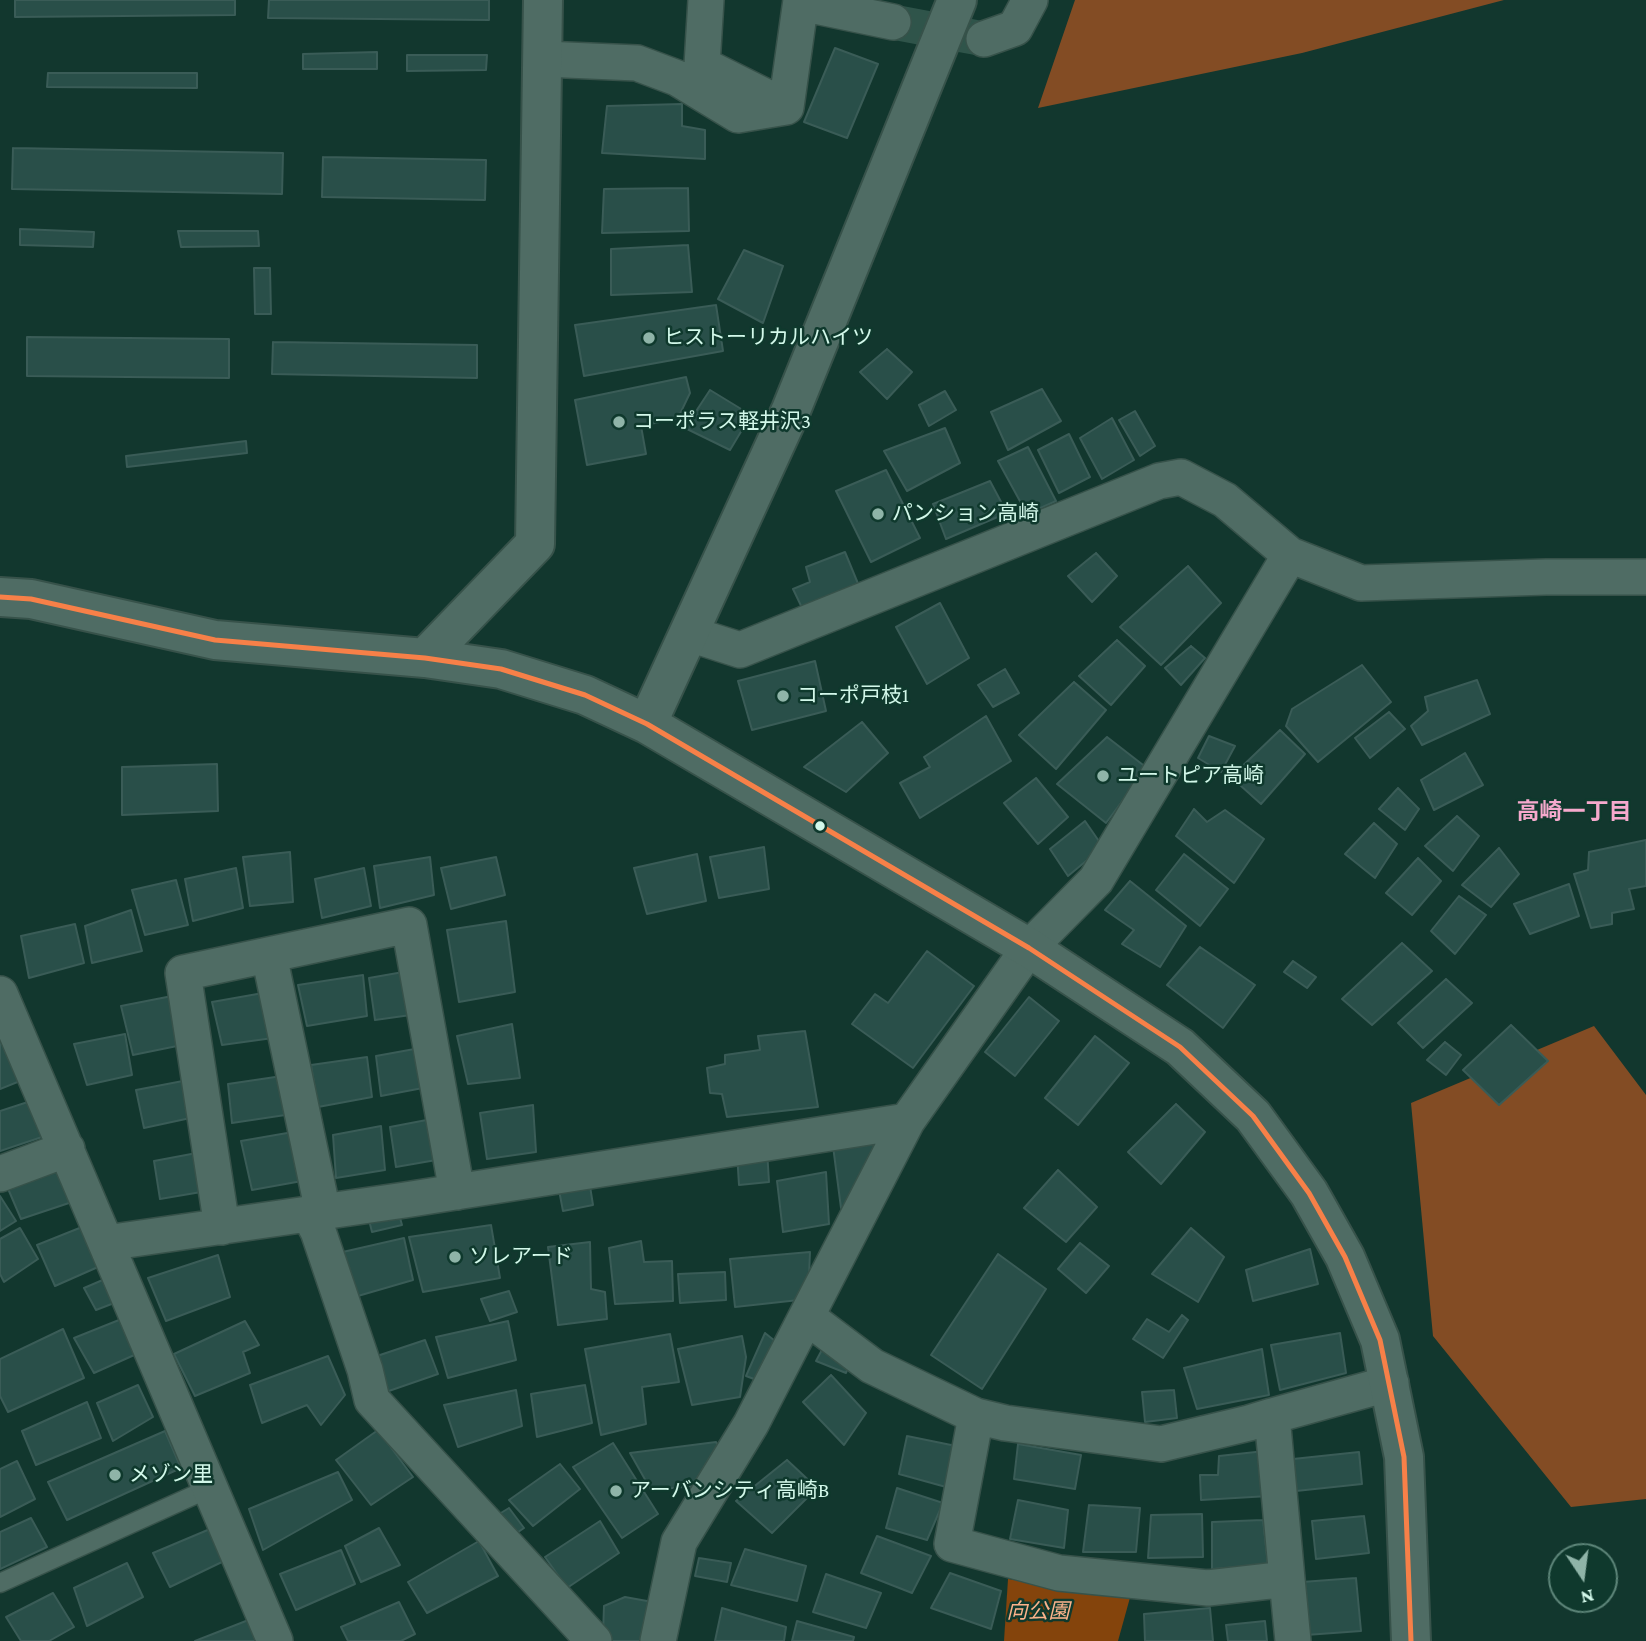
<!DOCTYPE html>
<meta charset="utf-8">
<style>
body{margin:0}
#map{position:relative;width:1646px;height:1641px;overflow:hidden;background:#12372e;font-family:"Crimson Pro",serif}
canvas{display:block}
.north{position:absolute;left:1548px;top:1543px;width:70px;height:70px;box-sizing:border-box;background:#0f392d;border:2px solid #5d8579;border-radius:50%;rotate:167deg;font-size:19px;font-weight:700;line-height:28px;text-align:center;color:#d3f8ea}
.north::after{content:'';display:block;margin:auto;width:24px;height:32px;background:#8fb4a8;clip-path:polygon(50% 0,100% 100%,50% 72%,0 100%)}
</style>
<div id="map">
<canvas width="1646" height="1641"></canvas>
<div class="north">N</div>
</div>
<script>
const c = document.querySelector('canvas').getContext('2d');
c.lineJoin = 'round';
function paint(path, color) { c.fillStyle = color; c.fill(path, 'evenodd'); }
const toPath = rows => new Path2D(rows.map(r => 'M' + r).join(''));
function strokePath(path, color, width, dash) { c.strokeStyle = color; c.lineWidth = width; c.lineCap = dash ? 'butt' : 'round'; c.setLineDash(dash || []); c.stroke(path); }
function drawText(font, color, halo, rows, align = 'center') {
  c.font = font + ' "Crimson Pro","Noto Sans JP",serif'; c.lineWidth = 5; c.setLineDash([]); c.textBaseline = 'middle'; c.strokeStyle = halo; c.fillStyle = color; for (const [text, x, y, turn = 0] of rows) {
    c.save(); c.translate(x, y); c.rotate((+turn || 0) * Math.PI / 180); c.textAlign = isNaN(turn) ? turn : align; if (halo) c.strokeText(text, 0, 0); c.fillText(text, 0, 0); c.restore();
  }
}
paint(toPath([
 [1008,1579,1131,1594,1118,1641,1004,1641]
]), '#84440c');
paint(toPath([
 [1075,0,1504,0,1302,53,1038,108],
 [1594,1026,1646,1095,1646,1499,1571,1507,1433,1336,1411,1103]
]), '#834c24');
const building = toPath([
 [15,0,235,0,235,15,15,17,15,0],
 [269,0,489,0,489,20,268,18,269,0],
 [835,48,878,64,847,138,804,122,835,48],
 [377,52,377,69,303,69,303,54,377,52],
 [407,55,487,55,486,70,407,71,407,55],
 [48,73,197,73,197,88,47,87,48,73],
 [682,104,682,126,705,130,705,159,602,153,607,106,682,104],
 [13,148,283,153,282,194,12,189,13,148],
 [323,157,486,160,485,200,322,197,323,157],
 [688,188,689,231,602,233,604,189,688,188],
 [20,229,94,232,93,247,20,245,20,229],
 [178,231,258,231,259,246,181,247,178,231],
 [688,245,692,292,611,295,611,249,688,245],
 [744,250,783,266,763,323,718,299,744,250],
 [254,268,270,268,271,314,255,314,254,268],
 [716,305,723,351,584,376,575,325,716,305],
 [27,337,229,339,229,378,27,376,27,337],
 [273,342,477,345,477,378,272,374,273,342],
 [887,349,912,372,887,399,860,372,887,349],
 [686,377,690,393,678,418,641,426,646,454,587,465,575,400,686,377],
 [1042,389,1061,421,1008,450,991,412,1042,389],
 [710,390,751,415,730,450,685,428,710,390],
 [945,391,956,410,929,426,919,405,945,391],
 [1135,411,1155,446,1140,456,1119,420,1135,411],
 [1112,418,1134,460,1102,479,1080,438,1112,418],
 [945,428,960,463,907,491,884,451,945,428],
 [1069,434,1090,477,1059,493,1038,450,1069,434],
 [246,441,247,453,127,467,126,456,246,441],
 [1028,447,1056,501,1027,514,998,461,1028,447],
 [886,470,920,538,871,562,836,491,886,470],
 [990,481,1007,513,946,539,933,504,990,481],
 [845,552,859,586,804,612,793,589,810,582,806,567,845,552],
 [1096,553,1117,576,1092,602,1068,576,1096,553],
 [1188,566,1221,603,1161,665,1120,627,1188,566],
 [940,603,969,658,927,684,896,627,940,603],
 [1117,640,1145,666,1111,705,1079,676,1117,640],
 [1191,646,1205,658,1181,685,1165,668,1191,646],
 [815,661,826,711,752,730,738,681,815,661],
 [1362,665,1391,702,1318,762,1286,726,1292,709,1362,665],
 [1005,669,1019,693,993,707,978,685,1005,669],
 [1477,680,1490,714,1422,745,1411,726,1428,711,1425,697,1477,680],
 [1074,682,1106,710,1056,769,1019,735,1074,682],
 [1389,712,1405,729,1370,758,1355,738,1389,712],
 [986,716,1011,761,920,818,900,783,930,767,924,757,986,716],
 [862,722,888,753,846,792,804,767,862,722],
 [1280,730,1305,754,1261,804,1231,777,1280,730],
 [1209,736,1235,746,1221,772,1198,758,1209,736],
 [1107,737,1147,768,1106,823,1057,784,1107,737],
 [1465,753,1483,785,1434,810,1421,780,1465,753],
 [217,764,218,811,122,815,122,767,217,764],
 [1036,778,1068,817,1038,844,1004,803,1036,778],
 [1398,788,1419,809,1405,830,1379,809,1398,788],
 [1194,809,1207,822,1225,810,1264,839,1234,883,1176,836,1194,809],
 [1457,816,1479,836,1453,871,1425,846,1457,816],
 [1085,821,1103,847,1068,876,1050,849,1085,821],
 [1374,823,1397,844,1375,878,1345,854,1374,823],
 [1646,840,1646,886,1629,889,1634,909,1612,913,1612,924,1591,928,1574,874,1588,870,1589,852,1646,840],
 [764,847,769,889,719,898,710,857,764,847],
 [1499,848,1519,874,1491,907,1462,885,1499,848],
 [290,852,293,902,250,906,243,857,290,852],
 [697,854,706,901,647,914,634,868,697,854],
 [1184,854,1228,889,1200,926,1156,890,1184,854],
 [430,857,434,895,380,908,374,866,430,857],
 [496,857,505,895,451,909,441,868,496,857],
 [1418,858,1441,881,1412,915,1386,893,1418,858],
 [236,868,243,908,193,921,185,879,236,868],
 [364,868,371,906,322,918,315,879,364,868],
 [176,880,188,925,145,935,132,890,176,880],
 [1130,881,1186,926,1160,967,1122,944,1134,930,1105,910,1130,881],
 [1569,884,1579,916,1530,934,1514,904,1569,884],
 [1459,896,1486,915,1455,954,1431,931,1459,896],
 [131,910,142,951,92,963,85,926,131,910],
 [506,921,515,992,459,1002,447,930,506,921],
 [75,924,84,963,29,978,21,936,75,924],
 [1402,943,1432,971,1372,1025,1342,999,1402,943],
 [1200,947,1255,985,1223,1028,1167,985,1200,947],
 [927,951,974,986,913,1068,852,1024,875,994,888,1003,927,951],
 [1293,961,1316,977,1307,988,1284,972,1293,961],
 [409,971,418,1014,375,1020,369,978,409,971],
 [363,975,367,1016,307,1026,298,985,363,975],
 [1446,979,1472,1003,1423,1048,1398,1023,1446,979],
 [263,993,273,1038,222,1045,212,1002,263,993],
 [172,996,182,1045,133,1055,121,1006,172,996],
 [1029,997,1059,1021,1015,1076,985,1052,1029,997],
 [512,1024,520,1078,468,1084,457,1036,512,1024],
 [1511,1025,1548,1061,1499,1105,1463,1070,1511,1025],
 [805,1031,818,1107,727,1117,722,1094,710,1093,707,1068,725,1064,725,1055,760,1050,758,1036,805,1031],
 [125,1034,132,1075,87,1085,74,1044,125,1034],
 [1095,1036,1129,1063,1078,1125,1045,1098,1095,1036],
 [11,1037,25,1079,0,1089,0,1041,11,1037],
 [1445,1042,1461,1055,1446,1075,1427,1060,1445,1042],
 [420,1048,428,1087,381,1096,376,1056,420,1048],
 [367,1057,372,1097,318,1107,311,1065,367,1057],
 [282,1076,292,1114,232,1123,228,1084,282,1076],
 [188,1080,195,1117,144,1128,136,1090,188,1080],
 [34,1100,45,1136,0,1151,0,1111,34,1100],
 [1176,1104,1205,1132,1161,1184,1128,1152,1176,1104],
 [533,1105,536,1152,487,1159,480,1113,533,1105],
 [437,1118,442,1159,396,1167,390,1127,437,1118],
 [381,1126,385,1170,336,1178,333,1135,381,1126],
 [293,1132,302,1181,252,1190,241,1141,293,1132],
 [880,1132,857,1204,841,1208,833,1146,880,1132],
 [767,1150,769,1182,739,1185,737,1153,767,1150],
 [202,1152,207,1191,160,1199,154,1161,202,1152],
 [65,1165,78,1200,21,1219,6,1184,65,1165],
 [1058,1170,1097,1207,1066,1242,1024,1208,1058,1170],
 [826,1172,829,1224,783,1232,777,1181,826,1172],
 [589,1180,593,1205,563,1211,558,1185,589,1180],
 [0,1196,16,1221,0,1231,0,1196],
 [397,1207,402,1225,372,1232,367,1212,397,1207],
 [92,1223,107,1263,55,1286,37,1245,92,1223],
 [491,1225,500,1278,423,1292,409,1237,491,1225],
 [20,1228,38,1259,4,1282,0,1274,0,1239,20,1228],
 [1191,1228,1224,1257,1198,1302,1152,1274,1191,1228],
 [404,1238,413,1280,351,1298,334,1254,404,1238],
 [641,1241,644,1262,672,1261,673,1301,615,1304,609,1248,641,1241],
 [590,1242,591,1289,605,1292,607,1319,558,1325,548,1247,590,1242],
 [1080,1243,1109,1266,1086,1293,1058,1269,1080,1243],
 [1310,1249,1318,1284,1253,1301,1246,1270,1310,1249],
 [810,1252,808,1299,735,1307,730,1259,810,1252],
 [998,1254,1046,1289,982,1389,931,1355,998,1254],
 [218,1255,230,1297,166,1321,148,1278,218,1255],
 [725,1272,726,1300,680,1303,678,1274,725,1272],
 [112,1276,122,1300,96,1310,84,1288,112,1276],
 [509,1291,517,1312,490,1321,481,1299,509,1291],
 [1182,1315,1188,1320,1163,1358,1133,1339,1147,1319,1169,1332,1182,1315],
 [124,1318,141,1352,94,1373,74,1338,124,1318],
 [245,1321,259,1345,243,1352,250,1373,195,1396,174,1354,245,1321],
 [508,1321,516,1360,448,1378,436,1337,508,1321],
 [63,1329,84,1378,8,1412,0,1396,0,1359,63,1329],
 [765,1333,780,1345,762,1382,746,1376,765,1333],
 [1340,1333,1346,1373,1280,1390,1271,1345,1340,1333],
 [670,1334,679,1382,642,1387,646,1424,601,1435,585,1349,670,1334],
 [742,1336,746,1357,740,1397,692,1405,678,1349,742,1336],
 [425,1340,438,1374,383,1393,371,1358,425,1340],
 [824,1346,850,1362,846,1373,816,1361,824,1346],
 [1262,1349,1269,1395,1197,1409,1184,1368,1262,1349],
 [328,1356,345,1395,321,1425,307,1405,262,1423,250,1385,328,1356],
 [831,1375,866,1413,844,1445,803,1402,831,1375],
 [138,1385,153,1417,113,1441,97,1403,138,1385],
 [585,1385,592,1423,537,1437,531,1394,585,1385],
 [516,1390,522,1426,458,1447,444,1405,516,1390],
 [1174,1390,1177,1418,1145,1422,1142,1392,1174,1390],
 [87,1402,101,1438,36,1465,22,1431,87,1402],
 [378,1430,413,1477,371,1505,336,1460,378,1430],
 [165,1431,181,1468,67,1520,48,1482,165,1431],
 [907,1436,956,1446,946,1487,899,1474,907,1436],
 [716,1442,723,1454,706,1485,651,1490,630,1453,716,1442],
 [613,1443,658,1514,622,1538,573,1467,613,1443],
 [1018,1444,1081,1455,1075,1489,1014,1479,1018,1444],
 [1265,1451,1269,1496,1201,1500,1200,1475,1218,1475,1219,1456,1265,1451],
 [1359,1452,1362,1484,1296,1491,1293,1459,1359,1452],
 [787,1460,817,1488,772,1533,736,1501,787,1460],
 [17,1461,35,1499,0,1517,0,1469,17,1461],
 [560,1464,580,1489,533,1526,509,1500,560,1464],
 [338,1472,352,1500,263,1550,249,1509,338,1472],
 [897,1488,943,1503,927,1540,886,1528,897,1488],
 [1018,1500,1068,1510,1064,1548,1010,1539,1018,1500],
 [1089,1505,1140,1508,1136,1552,1083,1552,1089,1505],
 [509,1508,524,1528,508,1539,491,1519,509,1508],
 [1202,1514,1203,1557,1148,1558,1151,1515,1202,1514],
 [1364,1516,1369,1553,1316,1559,1312,1521,1364,1516],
 [31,1518,47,1547,0,1569,0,1532,31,1518],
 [1263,1520,1268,1565,1212,1569,1212,1522,1263,1520],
 [600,1521,619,1553,567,1588,545,1557,600,1521],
 [379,1528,400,1565,361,1582,345,1546,379,1528],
 [210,1529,224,1561,170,1587,153,1553,210,1529],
 [877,1536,931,1556,912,1593,861,1573,877,1536],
 [479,1541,498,1576,427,1613,408,1582,479,1541],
 [745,1549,806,1566,797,1601,731,1585,745,1549],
 [341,1550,355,1584,296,1610,280,1574,341,1550],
 [699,1558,731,1563,727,1582,695,1576,699,1558],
 [127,1563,143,1597,87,1626,74,1588,127,1563],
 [950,1573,1001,1591,991,1629,931,1608,950,1573],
 [826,1574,881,1593,866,1628,813,1612,826,1574],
 [1356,1578,1361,1631,1306,1635,1302,1582,1356,1578],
 [53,1593,74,1627,49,1641,21,1641,6,1617,53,1593],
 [625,1597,658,1603,650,1641,612,1641,603,1634,604,1606,625,1597],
 [399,1602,415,1634,401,1641,348,1641,341,1627,399,1602],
 [722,1608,786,1627,784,1641,715,1641,722,1608],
 [1210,1608,1213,1641,1145,1641,1144,1614,1210,1608],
 [251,1619,259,1641,195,1641,251,1619],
 [797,1621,854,1637,853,1641,792,1641,797,1621],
 [1265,1621,1267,1641,1228,1641,1226,1625,1265,1621]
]);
paint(building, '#294f49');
strokePath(building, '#3a5c57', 2);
strokePath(toPath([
 [893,22,984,39]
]), '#2f544a', 35, [35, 18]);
const lane = toPath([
 [0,1583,210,1488]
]);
const street = toPath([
 [706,0,702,65,786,107],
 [801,3,893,22],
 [984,39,1015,28,1030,0],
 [543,59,637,63,677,78,738,115,786,107,801,0],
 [690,634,740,650,1159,481,1181,477,1225,500,1290,555,1361,583,1546,577,1646,577],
 [269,955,323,1212],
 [0,994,275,1641],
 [0,1174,67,1149],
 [309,1214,318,1231,365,1370,372,1400,594,1641],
 [222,1227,183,973,409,925,457,1192],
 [106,1243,405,1200,907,1121],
 [807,1317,872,1366,976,1416],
 [1272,1416,1287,1579,1208,1588,1059,1573,952,1544,976,1416,1005,1423,1161,1444,1249,1423,1272,1416,1391,1383],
 [1287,1579,1293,1641],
 [658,1641,679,1542,751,1424,907,1121,1029,948,1096,880,1290,555]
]);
const secondary = toPath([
 [0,597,31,599,215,640,425,658,501,669,585,695,647,724,1029,948,1180,1047,1253,1116,1309,1193,1345,1257,1380,1340,1404,1457,1411,1641],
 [425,658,535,544,543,0],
 [647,724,791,410,957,0]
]);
strokePath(lane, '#37524a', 21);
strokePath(street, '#37524a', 38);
strokePath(secondary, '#37524a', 42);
strokePath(lane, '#4f6c64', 18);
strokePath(street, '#4f6c64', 35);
strokePath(secondary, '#4f6c64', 38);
strokePath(toPath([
 [0,597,31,599,215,640,425,658,501,669,585,695,647,724,1029,948,1180,1047,1253,1116,1309,1193,1345,1257,1380,1340,1404,1457,1411,1641]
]), '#f78048', 5);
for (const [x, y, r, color] of [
 [649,338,7,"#8fb4a8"],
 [619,422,7,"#8fb4a8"],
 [878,514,7,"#8fb4a8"],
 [783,696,7,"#8fb4a8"],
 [1103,776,7,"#8fb4a8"],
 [820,826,6,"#d3f8ea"],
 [455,1257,7,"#8fb4a8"],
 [115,1475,7,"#8fb4a8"],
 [616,1491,7,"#8fb4a8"]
]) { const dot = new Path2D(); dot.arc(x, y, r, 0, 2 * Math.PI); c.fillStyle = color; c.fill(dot); strokePath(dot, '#0f392d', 2.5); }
drawText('21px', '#d3f8ea', '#0f392d', [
 ["ヒストーリカルハイツ",663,338],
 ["コーポラス軽井沢3",633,422],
 ["パンション高崎",892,514],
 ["コーポ戸枝1",797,696],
 ["ユートピア高崎",1117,776],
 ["ソレアード",469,1257],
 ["メゾン里",129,1475],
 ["アーバンシティ高崎B",630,1491]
], 'left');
drawText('italic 21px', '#fbb38b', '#0f392d', [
 ["向公園",1038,1612]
]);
drawText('bold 23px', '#f6a9cd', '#0f392d', [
 ["高崎一丁目",1574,812]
]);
</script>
